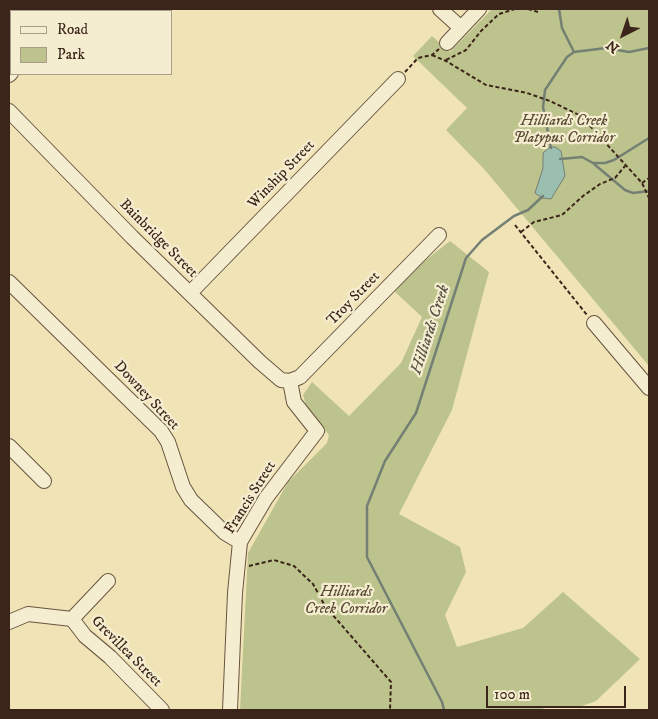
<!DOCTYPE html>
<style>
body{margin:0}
#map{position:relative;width:658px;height:719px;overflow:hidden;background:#f0e4b7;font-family:"IM FELL DW Pica",serif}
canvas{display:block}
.frame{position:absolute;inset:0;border:10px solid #3b2419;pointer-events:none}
.legend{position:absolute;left:10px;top:10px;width:162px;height:65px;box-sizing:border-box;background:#f5edd0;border:1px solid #ab9d87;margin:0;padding:6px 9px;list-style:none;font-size:15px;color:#3b2419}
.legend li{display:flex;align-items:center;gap:10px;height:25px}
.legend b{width:25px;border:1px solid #ab9d87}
.north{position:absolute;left:598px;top:10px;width:50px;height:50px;-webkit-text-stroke:4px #f5edd0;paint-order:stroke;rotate:221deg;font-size:14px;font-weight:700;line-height:20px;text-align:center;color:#3b2419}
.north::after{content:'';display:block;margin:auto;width:18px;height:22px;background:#3b2419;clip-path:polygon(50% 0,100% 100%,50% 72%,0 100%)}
.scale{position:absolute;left:486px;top:686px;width:140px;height:22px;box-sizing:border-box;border:2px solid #3b2419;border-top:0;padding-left:6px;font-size:15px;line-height:18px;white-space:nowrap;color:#3b2419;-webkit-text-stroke:4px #f5edd0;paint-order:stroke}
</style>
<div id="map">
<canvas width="658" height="719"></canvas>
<div class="frame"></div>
<ul class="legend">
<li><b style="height:6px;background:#f5edd0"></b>Road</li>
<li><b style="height:14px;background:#bdc38c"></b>Park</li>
</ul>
<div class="north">N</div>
<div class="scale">100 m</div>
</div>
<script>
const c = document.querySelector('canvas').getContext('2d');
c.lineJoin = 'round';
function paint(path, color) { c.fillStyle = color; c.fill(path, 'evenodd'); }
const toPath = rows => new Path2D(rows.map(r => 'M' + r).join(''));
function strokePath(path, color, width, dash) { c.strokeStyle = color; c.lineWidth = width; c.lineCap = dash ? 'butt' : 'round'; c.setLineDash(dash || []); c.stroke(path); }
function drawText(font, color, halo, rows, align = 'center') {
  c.font = font + ' "IM FELL DW Pica",serif'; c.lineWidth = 4.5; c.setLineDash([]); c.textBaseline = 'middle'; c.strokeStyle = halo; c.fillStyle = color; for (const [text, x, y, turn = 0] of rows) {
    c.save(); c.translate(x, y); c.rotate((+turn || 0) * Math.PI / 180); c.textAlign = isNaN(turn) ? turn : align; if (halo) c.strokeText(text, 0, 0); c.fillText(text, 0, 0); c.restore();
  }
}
paint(toPath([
 [492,9,649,9,649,366,484,169,446,130,467,108,413,56,432,36,450,52],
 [450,241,489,272,452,410,399,514,460,547,466,572,445,615,457,647,523,628,563,592,640,659,596,701,582,706,544,706,543,710,240,710,248,553,288,482,327,443,329,435,307,409,303,395,312,382,349,416,401,363,422,317,393,290,408,274]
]), '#bdc38c');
const water = toPath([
 [550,147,555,147,561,151,565,176,551,199,542,198,535,193,543,168,543,153,550,147]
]);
paint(water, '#9abeb0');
strokePath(water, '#748074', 1);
strokePath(toPath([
 [559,9,562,28,574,52],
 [551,148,543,107,545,90,567,57,574,52,606,48,629,52,649,48],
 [560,159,582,157,593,163,605,163,614,160,649,138],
 [594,164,625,190,633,193,649,191],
 [444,710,442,702,367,557,367,506,385,461,416,413,466,258,482,240,514,216,528,210,543,196]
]), '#748074', 2.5);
const minor = toPath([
 [440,9,461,28],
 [71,11,74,9],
 [447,43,479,9],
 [9,75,11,73],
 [9,111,132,237,260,362,281,380,290,381,300,377,439,235],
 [9,282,161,431,168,442,183,487,191,500,225,533,240,542],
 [190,293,398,79],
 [594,323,649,388],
 [9,446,44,481],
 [72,619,108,581],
 [9,622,28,614,72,619,85,636,110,657,162,710],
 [230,710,235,593,240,542,266,498,317,431,294,402,290,381]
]);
strokePath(minor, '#685440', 16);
strokePath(toPath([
 [528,9,538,12],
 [432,55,446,61,486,85,527,93,550,101,581,116,642,183,649,198],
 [446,60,466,50,481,31,499,14,515,9],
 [405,72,418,58,432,55,439,49],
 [642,183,649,178],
 [515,225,587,315],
 [521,232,534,222,562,215,583,196,600,184,615,178,625,166],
 [249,566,274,560,294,566,313,584,325,606,391,682,390,710]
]), '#3b2419', 2, [4, 2.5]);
strokePath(minor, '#f5edd0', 14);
drawText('italic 15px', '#5c4c36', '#f5edd0', [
 ["Hilliards Creek",564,122],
 ["Platypus Corridor",564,139],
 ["Hilliards",346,593],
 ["Creek Corridor",346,610]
]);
drawText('15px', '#3b2419', '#f5edd0', [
 ["Winship Street",282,175,-46],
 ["Bainbridge Street",158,239,45],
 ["Troy Street",354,299,-46],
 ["Downey Street",146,396,47],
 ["Francis Street",251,498,-58],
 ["Grevillea Street",126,652,45]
]);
drawText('italic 16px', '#585246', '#f5edd0', [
 ["Hilliards Creek",431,330,-72]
]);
</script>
